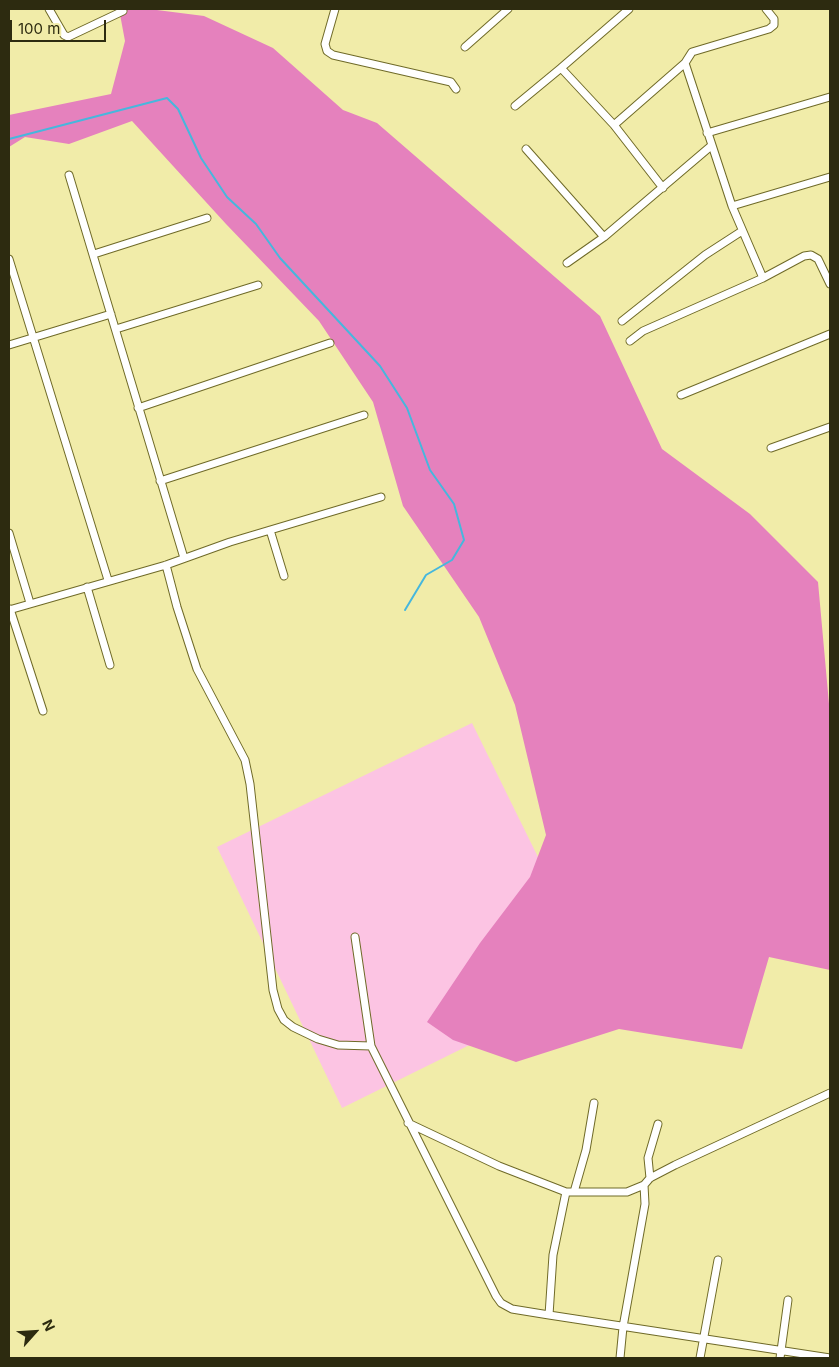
<!DOCTYPE html>
<style>
body{margin:0}
#map{position:relative;width:839px;height:1367px;overflow:hidden;background:#f1eca9;font-family:Inter,sans-serif}
canvas{display:block}
.frame{position:absolute;inset:0;border:10px solid #2d2b10;pointer-events:none}
.north{position:absolute;left:10px;top:1307px;width:50px;height:50px;-webkit-text-stroke:4px #f1eca9;paint-order:stroke;rotate:64deg;font-size:14px;font-weight:700;line-height:20px;text-align:center;color:#2d2b10}
.north::after{content:'';display:block;margin:auto;width:18px;height:22px;background:#2d2b10;clip-path:polygon(50% 0,100% 100%,50% 72%,0 100%)}
.scale{position:absolute;left:10px;top:20px;width:96px;height:22px;box-sizing:border-box;border:2px solid #2d2b10;border-top:0;padding-left:6px;font-size:15px;line-height:18px;white-space:nowrap;color:#2d2b10;-webkit-text-stroke:4px #f1eca9;paint-order:stroke}
</style>
<div id="map">
<canvas width="839" height="1367"></canvas>
<div class="frame"></div>
<div class="north">N</div>
<div class="scale">100 m</div>
</div>
<script>
const c = document.querySelector('canvas').getContext('2d');
c.lineJoin = 'round';
function paint(path, color) { c.fillStyle = color; c.fill(path, 'evenodd'); }
const toPath = rows => new Path2D(rows.map(r => 'M' + r).join(''));
function strokePath(path, color, width, dash) { c.strokeStyle = color; c.lineWidth = width; c.lineCap = dash ? 'butt' : 'round'; c.setLineDash(dash || []); c.stroke(path); }
paint(toPath([
 [472,723,599,981,342,1108,217,847]
]), '#fcc4e3');
paint(toPath([
 [119,9,149,9,204,16,273,48,343,110,377,123,600,316,662,449,750,514,818,582,830,715,830,970,769,957,742,1049,619,1029,516,1062,453,1040,427,1022,480,943,530,877,546,835,515,705,479,617,403,506,373,402,319,321,226,224,132,121,69,144,25,137,9,147,9,115,111,94,125,41]
]), '#e581bd');
strokePath(toPath([
 [9,139,167,98,178,109,201,158,227,197,256,224,280,258,380,366,407,408,430,470,454,504,464,540,452,560,426,575,405,610]
]), '#46b7dd', 2);
const street = toPath([
 [49,9,64,35,68,37,123,11],
 [335,9,325,44,327,51,333,55,451,82,456,89],
 [629,9,561,68,614,125,663,188],
 [465,47,508,9],
 [685,63,732,206,763,278],
 [515,106,561,68],
 [614,125,685,63,692,52,769,29,774,25,774,19,766,9],
 [707,133,830,97],
 [526,149,604,237],
 [69,175,184,558],
 [732,206,830,177],
 [94,254,207,218],
 [9,259,108,580],
 [567,263,604,237,711,146],
 [622,321,705,255,742,231],
 [116,329,258,285],
 [630,341,643,331,763,278,804,256,811,255,818,259,830,284],
 [9,345,111,314],
 [681,395,830,334],
 [138,408,330,343],
 [771,448,830,427],
 [160,481,364,415],
 [270,530,284,576],
 [9,533,30,603],
 [166,565,177,607,197,669,245,760,250,784,273,990,278,1009,284,1020,293,1027,318,1039,338,1045,371,1046],
 [87,587,110,665],
 [10,609,43,711],
 [9,610,166,565,230,542,381,497],
 [355,937,371,1046,496,1296,501,1303,512,1309,549,1315,830,1358],
 [408,1123,499,1166,566,1192],
 [650,1178,648,1158,658,1124],
 [574,1192,586,1150,594,1103],
 [549,1315,553,1255,566,1192,627,1192,644,1185,650,1178,675,1165,830,1093],
 [620,1358,623,1327,645,1204,644,1185],
 [700,1358,718,1260],
 [780,1358,788,1300]
]);
strokePath(street, '#6f6a28', 9);
strokePath(street, '#fff', 7);
</script>
